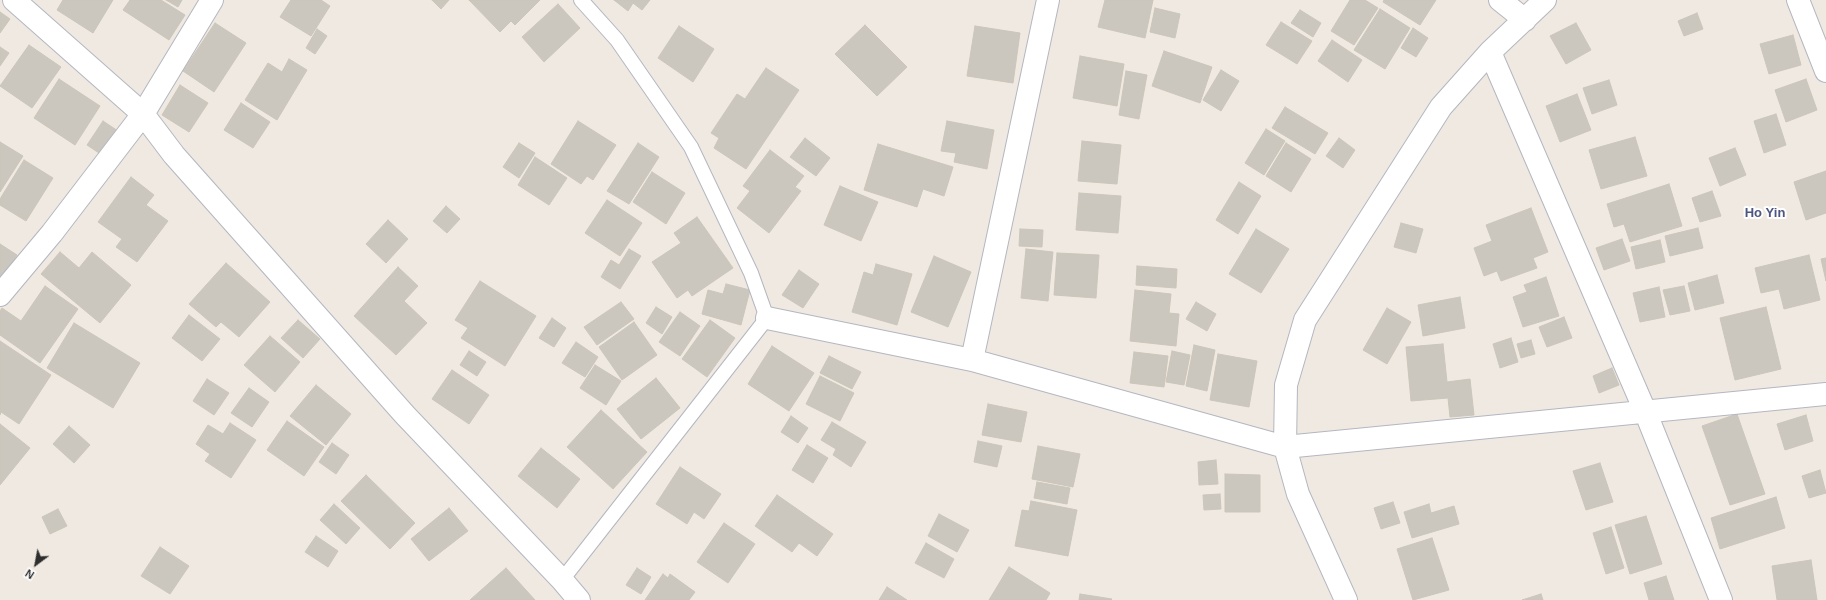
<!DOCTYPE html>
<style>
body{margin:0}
#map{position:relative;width:1826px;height:600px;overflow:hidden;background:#efe9e1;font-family:Helvetica,sans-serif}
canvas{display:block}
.north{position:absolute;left:16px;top:544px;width:40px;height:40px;-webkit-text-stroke:3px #fff;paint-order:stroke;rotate:212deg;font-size:11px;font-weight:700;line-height:16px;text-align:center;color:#2e2e2e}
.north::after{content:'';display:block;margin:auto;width:14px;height:18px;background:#2e2e2e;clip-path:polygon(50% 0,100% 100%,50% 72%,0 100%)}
</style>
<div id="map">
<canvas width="1826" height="600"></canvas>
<div class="north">N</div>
</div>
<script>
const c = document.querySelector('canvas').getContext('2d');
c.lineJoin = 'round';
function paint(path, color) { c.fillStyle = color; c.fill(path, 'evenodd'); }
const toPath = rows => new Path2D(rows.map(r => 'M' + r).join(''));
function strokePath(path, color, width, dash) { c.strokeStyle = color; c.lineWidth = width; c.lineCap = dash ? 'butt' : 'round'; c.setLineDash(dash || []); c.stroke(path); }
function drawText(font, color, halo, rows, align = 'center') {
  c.font = font + ' Helvetica,sans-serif'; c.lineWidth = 4; c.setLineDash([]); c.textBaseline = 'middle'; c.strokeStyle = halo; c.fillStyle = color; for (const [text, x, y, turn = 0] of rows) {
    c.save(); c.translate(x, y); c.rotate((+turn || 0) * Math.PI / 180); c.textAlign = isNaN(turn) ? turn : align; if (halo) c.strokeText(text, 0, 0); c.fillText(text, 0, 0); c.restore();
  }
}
const building = toPath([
 [63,0,113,0,93,33,57,10,63,0],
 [130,0,161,0,185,15,169,40,123,10,130,0],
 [166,0,182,0,178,7,166,0],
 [291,0,321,0,330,6,311,36,280,17,291,0],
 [432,0,449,0,441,9,432,0],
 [469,0,540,0,515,25,511,21,500,32,469,0],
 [614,0,650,0,642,10,633,3,628,11,614,0],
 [1105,0,1153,0,1145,38,1098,27,1105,0],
 [1350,0,1365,0,1378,8,1354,45,1331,31,1350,0],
 [1384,0,1436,0,1420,25,1383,2,1384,0],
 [558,4,580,28,544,62,522,37,558,4],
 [1155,8,1180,14,1175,38,1150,32,1155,8],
 [1380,9,1410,28,1385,69,1354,50,1380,9],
 [1300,10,1321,23,1313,37,1291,23,1300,10],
 [0,12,10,19,0,33,0,12],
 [1697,13,1703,29,1684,36,1678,21,1697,13],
 [1281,22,1312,41,1297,64,1266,45,1281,22],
 [215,23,246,43,214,92,183,71,215,23],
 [1576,23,1591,50,1566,64,1550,36,1576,23],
 [865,25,907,67,877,96,835,54,865,25],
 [679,26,714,49,693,82,658,58,679,26],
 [975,26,1020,33,1013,83,967,76,975,26],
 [1413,28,1428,38,1416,57,1401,48,1413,28],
 [317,29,327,36,315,54,306,48,317,29],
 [1793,35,1801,65,1769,74,1760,44,1793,35],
 [1332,40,1362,60,1348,82,1318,61,1332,40],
 [29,45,61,67,32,108,0,86,29,45],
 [0,47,9,53,0,66,0,47],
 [1164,51,1212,67,1200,103,1152,86,1164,51],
 [1080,56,1124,64,1117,106,1073,98,1080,56],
 [289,59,307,70,277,120,245,100,268,63,282,72,289,59],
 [766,68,799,90,746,169,714,148,719,138,711,133,737,94,745,99,766,68],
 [1221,70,1239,81,1221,111,1203,100,1221,70],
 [1126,71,1147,75,1139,119,1119,115,1126,71],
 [59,79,100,106,75,145,34,118,59,79],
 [1806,79,1817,110,1786,122,1775,90,1806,79],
 [1609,80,1617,105,1592,114,1583,88,1609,80],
 [180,85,208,103,189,132,162,115,180,85],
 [1577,94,1591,130,1560,142,1546,106,1577,94],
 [241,103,270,122,253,148,224,130,241,103],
 [1285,107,1328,133,1315,154,1272,128,1285,107],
 [1776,114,1786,145,1764,153,1754,121,1776,114],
 [103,121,121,133,105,157,87,145,103,121],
 [578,121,616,145,593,180,587,176,581,184,551,164,578,121],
 [947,121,994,130,987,169,954,162,956,153,941,151,947,121],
 [1266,129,1285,141,1264,175,1245,163,1266,129],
 [1635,137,1647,176,1601,189,1589,150,1635,137],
 [805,138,830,158,816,176,790,157,805,138],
 [1339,138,1355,150,1343,168,1326,156,1339,138],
 [1082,141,1121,145,1117,184,1078,181,1082,141],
 [0,142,23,156,0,192,0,142],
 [519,143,535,153,519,178,503,167,519,143],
 [638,143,659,157,629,204,607,191,638,143],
 [1286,143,1311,159,1291,192,1266,176,1286,143],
 [878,144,953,167,944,196,923,189,917,207,864,190,878,144],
 [1735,148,1746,175,1720,186,1709,158,1735,148],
 [770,150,804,176,795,187,801,191,769,233,737,208,750,191,743,186,770,150],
 [535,157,567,178,549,205,518,185,535,157],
 [24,160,53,178,26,221,0,205,0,199,24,160],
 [1826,171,1826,213,1806,220,1794,182,1826,171],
 [652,172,685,193,666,224,633,202,652,172],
 [131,177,154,195,146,205,168,221,137,262,116,247,122,239,98,222,131,177],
 [1239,182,1261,196,1238,234,1216,220,1239,182],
 [1669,184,1682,226,1630,242,1624,224,1614,227,1607,204,1669,184],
 [840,186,878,202,861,241,824,225,840,186],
 [1712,191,1721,216,1700,222,1692,198,1712,191],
 [1079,193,1121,196,1118,233,1076,230,1079,193],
 [607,200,642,223,620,256,585,233,607,200],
 [446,206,460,219,447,233,433,221,446,206],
 [1531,208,1548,252,1533,258,1537,268,1501,281,1497,271,1484,276,1474,248,1492,241,1486,225,1531,208],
 [697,217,733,268,692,296,688,290,677,298,652,262,681,243,674,233,697,217],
 [388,220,408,239,386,263,366,244,388,220],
 [1401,223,1423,229,1416,253,1394,247,1401,223],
 [1698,228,1703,248,1670,256,1665,236,1698,228],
 [1020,229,1043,230,1042,247,1019,246,1020,229],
 [1256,229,1289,249,1261,293,1229,274,1256,229],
 [1622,239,1630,261,1604,270,1596,248,1622,239],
 [1660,240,1665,262,1636,269,1631,247,1660,240],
 [0,244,17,255,0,281,0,244],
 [629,249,641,256,620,289,601,277,611,260,619,265,629,249],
 [1026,249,1053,252,1048,301,1021,298,1026,249],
 [60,252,79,268,92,252,131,285,100,323,41,274,60,252],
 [1057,253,1099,255,1096,298,1054,295,1057,253],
 [1809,255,1820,300,1784,309,1779,289,1761,293,1755,268,1809,255],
 [934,256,971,272,948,327,911,312,934,256],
 [1826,258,1826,281,1821,259,1826,258],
 [226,263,270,302,239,337,221,322,216,327,189,304,226,263],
 [876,264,912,274,897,325,852,312,864,272,873,275,876,264],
 [1137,266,1177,269,1176,288,1136,285,1137,266],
 [398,267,418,286,404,301,427,323,396,355,354,316,398,267],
 [799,270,819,284,803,308,782,295,799,270],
 [1717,275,1724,303,1695,310,1688,283,1717,275],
 [1546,277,1559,316,1523,327,1513,297,1527,292,1524,285,1546,277],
 [480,281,536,316,505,366,461,338,468,328,455,320,480,281],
 [726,284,750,290,741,325,702,314,708,290,723,294,726,284],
 [45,286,78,309,40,363,0,335,0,311,2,308,21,321,45,286],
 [1684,286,1690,311,1670,315,1663,290,1684,286],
 [1659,287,1665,317,1640,322,1633,293,1659,287],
 [1135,290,1171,294,1169,313,1179,314,1176,346,1130,341,1135,290],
 [1460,297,1465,328,1423,336,1418,305,1460,297],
 [621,302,634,319,597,345,584,327,621,302],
 [1196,302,1216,314,1207,331,1186,319,1196,302],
 [656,307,672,317,662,334,646,323,656,307],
 [1766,307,1781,369,1735,380,1720,318,1766,307],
 [1387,308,1411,322,1387,364,1363,350,1387,308],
 [680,312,700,326,680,356,659,342,680,312],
 [189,315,220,339,202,361,172,338,189,315],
 [1564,317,1572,338,1547,347,1539,327,1564,317],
 [552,318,566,328,554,347,539,338,552,318],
 [298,320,320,339,303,358,281,338,298,320],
 [710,320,735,338,707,377,682,359,710,320],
 [634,322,657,355,622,380,599,347,634,322],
 [74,323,140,363,113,408,47,368,74,323],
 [270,336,300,362,275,392,244,365,270,336],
 [1511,338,1518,362,1500,368,1493,344,1511,338],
 [1531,340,1535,354,1521,358,1517,344,1531,340],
 [0,341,51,375,19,424,1,412,0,415,0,341],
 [576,342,598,357,585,377,562,363,576,342],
 [1443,344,1447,382,1470,379,1474,415,1450,417,1448,398,1411,401,1406,347,1443,344],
 [1194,345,1215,350,1207,391,1186,386,1194,345],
 [772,346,814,373,789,411,748,384,772,346],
 [469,351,486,362,477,376,460,365,469,351],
 [1172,351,1190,355,1184,385,1166,382,1172,351],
 [1134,352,1168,356,1164,387,1130,383,1134,352],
 [1218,354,1257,361,1249,407,1210,400,1218,354],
 [829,356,861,372,852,389,820,373,829,356],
 [595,365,621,381,606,405,580,388,595,365],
 [1612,368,1619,385,1599,393,1593,376,1612,368],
 [452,370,489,395,469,424,432,399,452,370],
 [820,376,854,393,840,421,806,404,820,376],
 [656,378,680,408,641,439,617,409,656,378],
 [207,379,229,393,214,415,193,401,207,379],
 [316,385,351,414,326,445,290,416,316,385],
 [249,388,269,402,252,427,231,413,249,388],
 [988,404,1027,412,1021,442,982,435,988,404],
 [601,410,647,452,613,489,567,447,601,410],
 [1737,414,1765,494,1730,505,1702,426,1737,414],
 [1806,415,1813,441,1785,450,1777,424,1806,415],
 [791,416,808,428,798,443,781,432,791,416],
 [287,421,324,447,304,476,267,450,287,421],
 [832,422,866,442,851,467,833,455,836,449,821,440,832,422],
 [230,423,256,440,231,478,205,461,210,454,196,444,208,425,223,434,230,423],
 [0,424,30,448,0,485,0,424],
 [69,426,90,445,74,463,53,444,69,426],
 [978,441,1002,446,997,467,974,462,978,441],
 [332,443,349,455,336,474,319,462,332,443],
 [807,445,828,458,813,483,792,470,807,445],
 [1038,446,1080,454,1073,487,1032,479,1038,446],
 [541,448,580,479,557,508,518,476,541,448],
 [1216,460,1218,484,1199,485,1198,462,1216,460],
 [1600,463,1613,502,1586,510,1573,471,1600,463],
 [680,467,721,494,704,519,694,512,687,524,656,504,680,467],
 [1820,470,1826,493,1809,498,1802,476,1820,470],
 [1225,474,1260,475,1260,512,1225,512,1225,474],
 [366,475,415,523,390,549,341,501,366,475],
 [1037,482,1070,488,1067,504,1034,498,1037,482],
 [1220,494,1221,509,1204,510,1203,495,1220,494],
 [777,495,833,534,817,556,799,543,792,552,755,526,777,495],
 [1776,497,1785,528,1720,549,1711,518,1776,497],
 [1031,501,1077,510,1068,556,1015,546,1022,510,1029,511,1031,501],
 [1393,502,1400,523,1381,529,1374,508,1393,502],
 [334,504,360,528,346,544,320,520,334,504],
 [1429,504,1431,513,1454,506,1459,524,1412,538,1404,512,1429,504],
 [449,508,468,531,429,561,411,539,449,508],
 [58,509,67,526,50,534,42,517,58,509],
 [939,514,969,530,957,552,928,536,939,514],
 [1646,516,1662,564,1630,574,1615,525,1646,516],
 [724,523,755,544,728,583,697,562,724,523],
 [1611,527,1624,568,1606,574,1593,533,1611,527],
 [316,536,338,551,328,567,305,552,316,536],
 [1432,538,1449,590,1413,600,1397,549,1432,538],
 [926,543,954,559,944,578,915,563,926,543],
 [160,547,189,566,170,594,141,576,160,547],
 [1811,560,1817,600,1777,600,1772,566,1811,560],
 [1009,567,1050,593,1046,600,989,600,1009,567],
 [506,568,535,600,470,600,506,568],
 [637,568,651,577,641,594,626,585,637,568],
 [663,574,668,578,670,574,695,592,689,600,645,600,663,574],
 [1666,576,1674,600,1649,600,1644,583,1666,576],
 [887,587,907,600,879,600,887,587],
 [1080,594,1112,599,1111,600,1079,600,1080,594],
 [1541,594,1543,600,1522,600,1541,594]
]);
paint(building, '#cbc7bf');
strokePath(building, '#cbc5ba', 1);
const lane = toPath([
 [562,580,767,318,751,273,691,147,617,40,581,0]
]);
const street = toPath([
 [14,0,143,114,174,155,405,415,562,580,579,600],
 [1500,0,1525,20],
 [1798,0,1826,71],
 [1490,52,1645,411,1721,600],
 [0,295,52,233,143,114,212,0],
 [767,318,972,360,1285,447,1826,394],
 [972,360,1048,0],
 [1346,600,1298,494,1285,447,1286,385,1305,320,1441,107,1490,52,1545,0]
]);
strokePath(lane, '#b4b7c1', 16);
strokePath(street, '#b4b7c1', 24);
strokePath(lane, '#fff', 14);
strokePath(street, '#fff', 22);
drawText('bold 13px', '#4d5680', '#fff', [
 ["Ho Yin",1765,213]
]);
</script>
